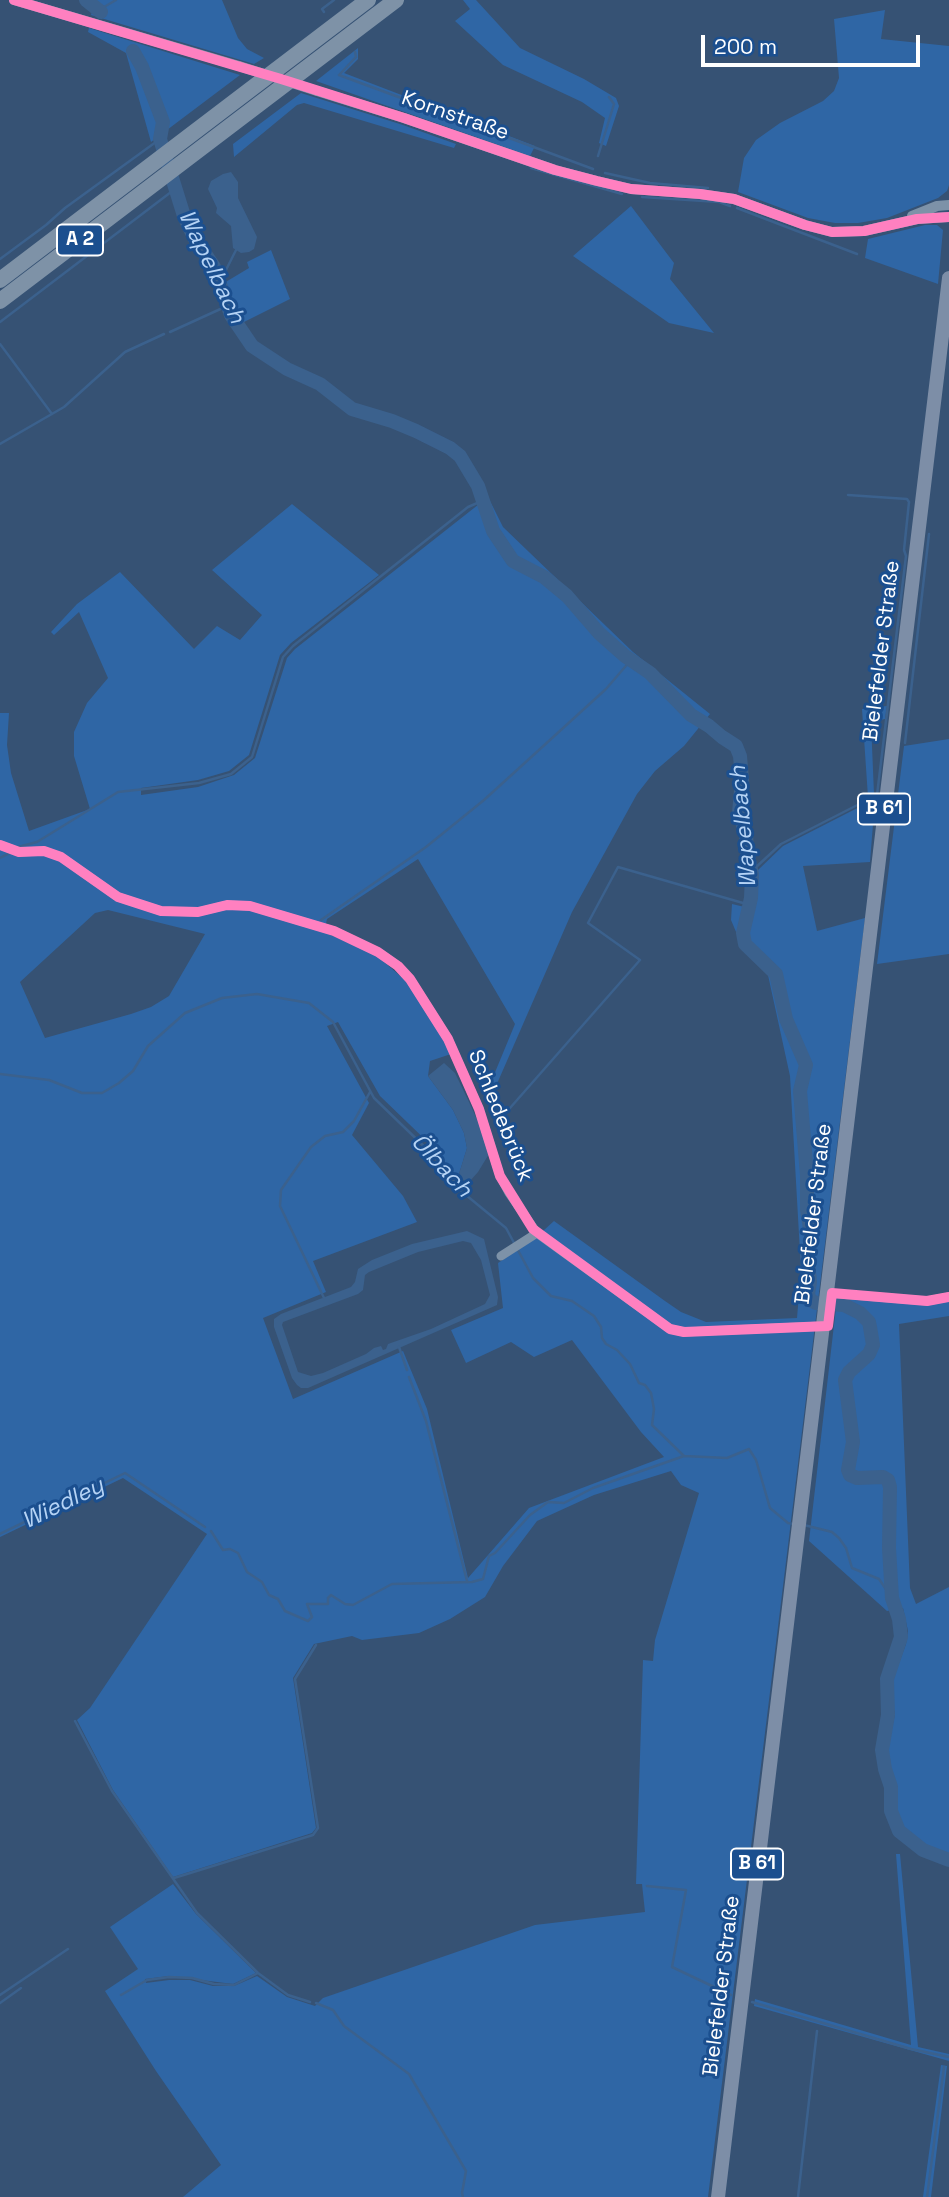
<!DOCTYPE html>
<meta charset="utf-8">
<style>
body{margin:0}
#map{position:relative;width:949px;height:2197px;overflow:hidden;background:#365274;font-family:"Space Grotesk",sans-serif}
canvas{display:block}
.scale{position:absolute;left:701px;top:35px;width:219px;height:32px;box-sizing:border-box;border:4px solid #fff;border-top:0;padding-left:9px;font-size:21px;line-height:24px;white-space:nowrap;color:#fff;-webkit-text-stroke:5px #1b4f8f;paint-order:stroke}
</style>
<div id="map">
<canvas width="949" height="2197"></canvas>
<div class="scale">200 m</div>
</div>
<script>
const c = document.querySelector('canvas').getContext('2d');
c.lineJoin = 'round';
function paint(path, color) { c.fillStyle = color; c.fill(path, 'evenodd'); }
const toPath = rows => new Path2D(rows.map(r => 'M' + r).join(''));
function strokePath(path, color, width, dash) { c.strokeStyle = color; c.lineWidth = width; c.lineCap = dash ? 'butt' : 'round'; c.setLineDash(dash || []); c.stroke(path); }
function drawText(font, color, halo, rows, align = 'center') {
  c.font = font + ' "Space Grotesk",sans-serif'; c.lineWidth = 6; c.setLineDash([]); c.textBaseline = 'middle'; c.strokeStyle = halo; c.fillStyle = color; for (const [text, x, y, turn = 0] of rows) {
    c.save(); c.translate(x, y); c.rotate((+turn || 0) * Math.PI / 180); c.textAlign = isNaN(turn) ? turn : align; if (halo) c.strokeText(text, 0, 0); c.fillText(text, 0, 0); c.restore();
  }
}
paint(toPath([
 [81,0,222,0,238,38,247,49,264,58,254,64,91,15,93,9],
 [463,0,476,0,520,48,584,79,616,98,619,106,606,146,599,143,605,118,582,102,503,65,455,21,470,9],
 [885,10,881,39,949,46,949,185,947,191,938,198,887,218,858,223,835,223,808,218,738,192,744,158,756,140,780,123,823,101,834,91,839,78,834,19],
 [89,28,240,75,151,142,126,53,88,32],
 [358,48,358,59,344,73,535,146,530,156,316,81],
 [301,93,403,125,456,144,454,148,304,103,297,105,234,157,233,144],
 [631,206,674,263,670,279,714,333,669,323,573,256],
 [925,225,937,225,943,230,938,284,865,258,868,239],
 [271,250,290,299,242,323,231,305,224,283,249,268,247,262],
 [488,497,503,527,633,652,710,714,684,746,655,771,637,794,572,912,496,1086,491,1082,515,1024,418,859,327,919,324,932,376,955,406,981,419,998,451,1054,430,1061,428,1076,453,1110,464,1133,467,1148,459,1174,455,1177,437,1151,380,1096,338,1022,327,1026,369,1103,352,1135,403,1196,417,1222,313,1261,326,1292,263,1318,293,1399,403,1351,427,1409,468,1578,529,1508,664,1457,641,1432,572,1340,534,1357,511,1342,466,1363,451,1330,503,1308,498,1263,533,1240,554,1221,665,1301,681,1312,706,1322,797,1318,801,1270,790,1076,768,975,742,946,731,920,732,904,753,909,758,870,783,846,875,799,870,862,803,866,817,931,865,918,708,2197,183,2197,221,2165,156,2071,105,1991,138,1969,110,1927,173,1884,196,1914,256,1973,233,1984,169,1976,145,1979,146,1983,169,1980,190,1980,213,1986,234,1986,257,1976,287,1997,315,2006,323,1998,535,1925,645,1912,642,1884,636,1884,643,1660,653,1661,655,1640,699,1493,681,1485,671,1471,594,1495,537,1521,503,1566,485,1597,450,1619,419,1633,362,1640,352,1636,314,1644,293,1678,316,1828,312,1833,173,1877,113,1790,77,1720,90,1708,207,1534,123,1478,0,1537,0,713,9,713,7,745,11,773,29,831,90,809,74,756,74,732,87,703,108,678,79,612,54,635,51,632,77,604,120,572,194,649,217,626,240,640,262,615,212,570,292,504,379,575,291,643,280,655,249,755,229,771,198,780,141,788,141,795,198,787,234,775,255,758,287,658,295,649],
 [108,910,205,934,169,996,151,1007,131,1014,45,1038,20,982,95,913],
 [887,706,885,719,871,722,874,794,868,797,862,709],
 [949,739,949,954,877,964,904,746],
 [837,1299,926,1304,949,1300,949,1316,899,1324,910,1588,916,1604,949,1587,949,1854,926,1845,904,1830,895,1809,895,1787,888,1768,887,1750,895,1714,892,1701,893,1679,906,1644,908,1631,903,1608,887,1611,809,1541],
 [896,1854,900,1854,918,2047,949,2054,949,2061,754,2006,755,1999,911,2045],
 [941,2065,947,2066,931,2197,923,2197]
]), '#2f66a5');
paint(toPath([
 [231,172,238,182,238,198,257,237,254,249,249,252,241,253,233,248,231,226,216,213,217,208,208,189,211,181,223,174],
 [444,1063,455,1073,469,1102,484,1135,489,1154,478,1172,470,1181,464,1181,459,1174,467,1148,464,1133,453,1110,428,1076],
 [467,1231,484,1239,498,1297,497,1305,308,1388,301,1388,297,1385,292,1378,274,1327,274,1319,281,1314,351,1287,355,1282,358,1269,372,1260,412,1244],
 [463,1241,471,1243,481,1260,490,1295,485,1304,431,1329,388,1344,386,1349,383,1350,381,1346,374,1348,366,1354,323,1373,311,1376,298,1372,282,1325,283,1322,358,1294,363,1290,365,1275,369,1272,418,1252]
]), '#3b618d');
strokePath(toPath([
 [99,10,116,0],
 [324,12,322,9,334,0],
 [355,52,356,57,339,75,593,169],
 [598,156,614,104,609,97],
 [531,168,622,194],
 [605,173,650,183,708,188],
 [642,197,719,202,730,206],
 [737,208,857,254],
 [0,259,46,225,65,208,160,139],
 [218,278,225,272,236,250],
 [0,322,175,189],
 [170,332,227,306],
 [0,344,52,414],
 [0,444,64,407,125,352,164,334],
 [905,743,929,534],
 [18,847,37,842,118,792,199,783,231,774,252,757,283,657,293,646,468,507,482,501],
 [0,858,10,853],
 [752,874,754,869,781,844,877,795,906,556,904,550,909,502,907,499,848,495],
 [321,920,426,847,484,800,606,689,631,660],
 [0,1074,49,1080,82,1093,102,1093,119,1083,133,1071,148,1046,185,1013,222,998,257,994,309,1003,333,1022,374,1098,433,1155,455,1186,506,1228,533,1278,551,1296,572,1301,594,1316,601,1327,602,1338,606,1344,617,1350,630,1364,639,1383,645,1385,651,1393,654,1409,652,1425,684,1456,727,1458,749,1449,756,1460,770,1508,788,1523,794,1524],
 [513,1134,503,1116,640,960,588,923,618,867,750,905],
 [453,1182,460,1176],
 [324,1298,280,1206,281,1190,311,1147,325,1136,343,1132,354,1121,370,1092],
 [399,1347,407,1370],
 [409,1377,426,1421,467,1581],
 [804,1525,832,1532,839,1538,846,1548,852,1568,879,1579,892,1598],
 [211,1531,223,1550,230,1549,238,1553,247,1572,262,1582,269,1595,278,1599,285,1611,308,1621,312,1617,307,1604,328,1604,328,1598,331,1595,345,1604,353,1605,392,1584,472,1582,483,1579,489,1556,495,1553,530,1515,548,1502,564,1503,593,1488,684,1456],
 [0,1534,125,1473,205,1527],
 [75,1721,112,1791,197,1913,258,1973,288,1995,310,2002],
 [174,1878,313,1835,318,1828,295,1679,316,1645],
 [647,1886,686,1890,672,1967,731,1995],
 [0,1995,68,1949],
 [121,1995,147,1980,169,1977,192,1978,214,1984,234,1985,258,1973],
 [752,2002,911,2049,949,2057],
 [0,2003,21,1988],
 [316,2003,333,2010,344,2026,409,2074,466,2171,462,2193,463,2197],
 [798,2197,817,2031],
 [927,2197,944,2067]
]), '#3b618d', 2.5);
strokePath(toPath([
 [86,0,101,12],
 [133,51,142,67,163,122,160,139,184,216,195,239,214,267,231,315,252,346,287,369,320,384,352,409,392,421,416,431,450,448,460,456,478,486,493,531,513,561,544,577,567,596,599,633,625,656,650,673,691,715,709,726,722,737,736,746,740,756,742,779,739,813,746,834,747,852,752,874,751,898,743,933,745,944,776,974,786,1019,806,1065,800,1091,807,1175,807,1210,812,1241,807,1251,810,1282,808,1294,810,1300,816,1303,844,1305,860,1313,869,1322,870,1327,873,1345,869,1354,849,1372,845,1380,853,1442,848,1470,850,1475,857,1478,883,1477,888,1480,890,1487,889,1548,892,1598,899,1619,901,1637,887,1679,888,1715,882,1750,885,1769,891,1787,891,1811,899,1831,923,1850,949,1860]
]), '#3b618d', 14);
strokePath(toPath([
 [0,845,19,852,44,851,61,857,118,897,161,911,198,912,227,905,250,906,334,931,378,952,398,966,410,979,448,1039,479,1109,500,1176,509,1193,537,1233,670,1329,684,1332,822,1326],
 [501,1256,537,1233],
 [826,1293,927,1301,949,1297]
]), '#7d92a8', 9);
strokePath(toPath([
 [14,0,239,66],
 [317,91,404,118,555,170,597,181,631,189,700,194,734,199,805,225,832,232,864,231,917,219,949,217],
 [912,216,937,206,949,205]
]), '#7d92a8', 10);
strokePath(toPath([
 [718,2197,949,278]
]), '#7d8ea7', 14);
strokePath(toPath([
 [0,280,368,0],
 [0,301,396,0]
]), '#7e92a7', 16);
strokePath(toPath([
 [239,66,317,91]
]), '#7d92a8', 10);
strokePath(toPath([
 [14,0,281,79,404,118,555,170,597,181,631,189,700,194,734,199,805,225,832,232,864,231,917,219,949,217],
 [0,845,19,852,44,851,61,857,118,897,161,911,198,912,227,905,250,906,334,931,378,952,398,966,410,979,448,1039,479,1109,500,1176,533,1229,670,1329,684,1332,828,1326,832,1293,927,1301,949,1297]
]), '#ff80c0', 10);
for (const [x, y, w] of [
 [80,240,46],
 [884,809,52],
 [757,1864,52]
]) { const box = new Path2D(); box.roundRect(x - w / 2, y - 15.5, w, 31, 5); c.fillStyle = '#1b4f8f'; c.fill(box); strokePath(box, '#fff', 2); }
drawText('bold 19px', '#fff', null, [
 ["A 2",80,240],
 ["B 61",884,809],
 ["B 61",757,1864]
]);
drawText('21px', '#fff', '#1b4f8f', [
 ["Kornstraße",455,116,19],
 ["Bielefelder Straße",882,651,-83],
 ["Schledebrück",500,1116,68],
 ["Bielefelder Straße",814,1214,-83],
 ["Bielefelder Straße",722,1986,-83]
]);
drawText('italic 23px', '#b5d3f5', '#1b4f8f', [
 ["Wapelbach",211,267,64],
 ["Wapelbach",744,827,-95],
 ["Ölbach",441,1166,47],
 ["Wiedley",63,1504,-26]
]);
</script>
